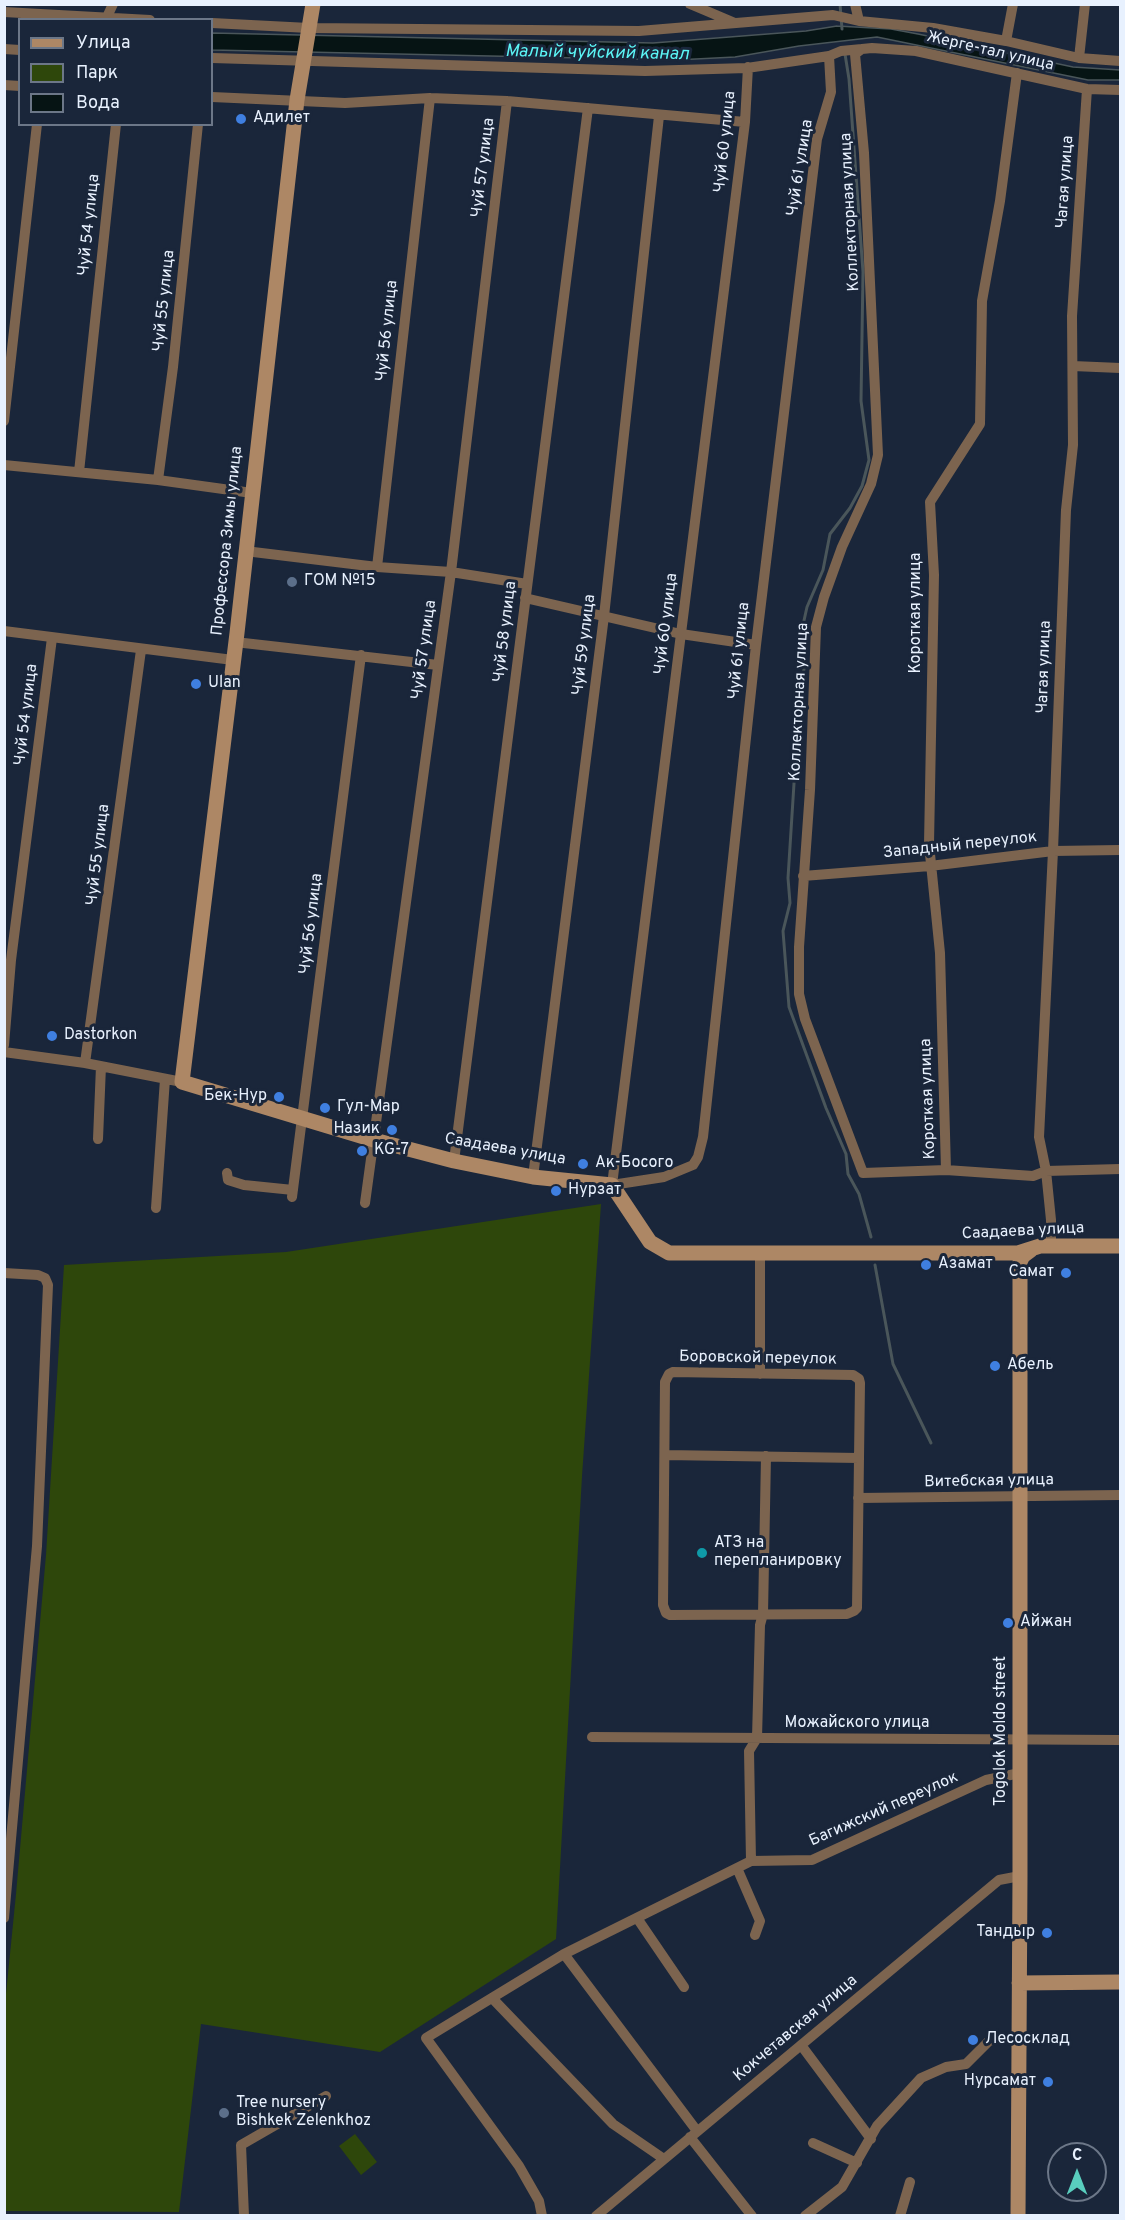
<!DOCTYPE html>
<meta charset="utf-8">
<style>
body{margin:0}
#map{position:relative;width:1125px;height:2220px;overflow:hidden;background:#1a263a;font-family:Overpass,sans-serif}
canvas{display:block}
.frame{position:absolute;inset:0;border:6px solid #e8f1fe;pointer-events:none}
.legend{position:absolute;left:18px;top:18px;width:195px;height:108px;box-sizing:border-box;background:#1a263a;border:2px solid #6c7788;margin:0;padding:8px 10px;list-style:none;font-size:18px;color:#e8f1fe}
.legend li{display:flex;align-items:center;gap:12px;height:30px}
.legend b{width:30px;border:2px solid #6c7788}
.north{position:absolute;left:1047px;top:2142px;width:60px;height:60px;box-sizing:border-box;background:#1a263a;border:2px solid #6c7788;border-radius:50%;rotate:0deg;font-size:16px;font-weight:700;line-height:24px;text-align:center;color:#e8f1fe}
.north::after{content:'';display:block;margin:auto;width:21px;height:27px;background:#59cebe;clip-path:polygon(50% 0,100% 100%,50% 72%,0 100%)}
</style>
<div id="map">
<canvas width="1125" height="2220"></canvas>
<div class="frame"></div>
<ul class="legend">
<li><b style="height:8px;background:#ad8765"></b>Улица</li>
<li><b style="height:16px;background:#2e470b"></b>Парк</li>
<li><b style="height:16px;background:#061414"></b>Вода</li>
</ul>
<div class="north">С</div>
</div>
<script>
const c = document.querySelector('canvas').getContext('2d');
c.lineJoin = 'round';
function paint(path, color) { c.fillStyle = color; c.fill(path, 'evenodd'); }
const toPath = rows => new Path2D(rows.map(r => 'M' + r).join(''));
function strokePath(path, color, width, dash) { c.strokeStyle = color; c.lineWidth = width; c.lineCap = dash ? 'butt' : 'round'; c.setLineDash(dash || []); c.stroke(path); }
function drawText(font, color, halo, rows, align = 'center') {
  c.font = font + ' Overpass,sans-serif'; c.lineWidth = 6; c.setLineDash([]); c.textBaseline = 'middle'; c.strokeStyle = halo; c.fillStyle = color; for (const [text, x, y, turn = 0] of rows) {
    c.save(); c.translate(x, y); c.rotate((+turn || 0) * Math.PI / 180); c.textAlign = isNaN(turn) ? turn : align; if (halo) c.strokeText(text, 0, 0); c.fillText(text, 0, 0); c.restore();
  }
}
paint(toPath([
 [601,1204,582,1476,556,1939,380,2052,201,2024,179,2212,5,2211,5,2004,16,1894,46,1555,64,1265,286,1252],
 [355,2134,377,2162,361,2175,339,2146]
]), '#2e470b');
const water = toPath([
 [837,26,891,29,918,34,1073,67,1120,70,1120,80,1088,80,877,37,799,46,735,57,676,60,212,50,212,33,653,43,806,31,837,26]
]);
paint(water, '#061414');
strokePath(water, '#4a565a', 1.5);
strokePath(toPath([
 [840,4,842,29],
 [845,54,849,79,863,272,861,401,869,460,862,486,850,508,830,534,823,570,807,607,803,625,804,669,800,689,788,878,790,903,783,931,789,1007,826,1108,846,1154,848,1174,859,1194,871,1237],
 [875,1265,893,1364,931,1443]
]), '#4a565a', 3);
strokePath(toPath([
 [690,4,735,23],
 [855,4,859,21],
 [4,12,150,20],
 [107,17,113,4],
 [212,23,309,28,639,31,833,15,859,21,933,28,1006,41,1079,58,1120,61],
 [1006,41,1013,4],
 [4,49,20,50],
 [212,58,645,71,747,68,829,56,841,51,862,49],
 [1079,58,1085,4],
 [748,67,745,122,612,1185,664,1177,693,1165,698,1157,703,1137,756,645,817,139,831,92,829,56],
 [4,85,20,86],
 [1120,90,1087,89,916,51,872,48,862,49,855,54,864,153,878,455,871,484,842,547,824,597,816,627,810,790,799,947,799,994,805,1019,863,1173,946,1170,1033,1176,1046,1171,1120,1169],
 [212,97,345,103,430,98,507,101,745,122],
 [1073,366,1120,368],
 [4,421,37,124],
 [4,465,158,480,252,493],
 [79,472,116,124],
 [158,480,173,367,198,124],
 [245,551,377,567,451,572,527,584],
 [377,567,430,98],
 [525,598,681,634,756,645],
 [4,631,233,660],
 [235,642,438,665],
 [803,876,930,866,1053,851,1120,850],
 [4,1045,11,960,52,638],
 [4,1052,85,1063,182,1082],
 [85,1063,141,650],
 [98,1139,101,1066],
 [454,1161,588,108],
 [946,1170,940,953,929,844,934,575,930,502,980,424,982,301,1000,201,1017,73],
 [227,1173,228,1180,244,1185,293,1190],
 [533,1177,604,616,659,116],
 [292,1197,361,655],
 [365,1203,451,572,507,101],
 [156,1208,165,1079],
 [1051,1246,1051,1220,1046,1171,1039,1137,1053,851,1066,510,1073,445,1072,316,1087,89],
 [760,1253,760,1374],
 [4,1273,38,1275,45,1278,48,1285,37,1546,4,1918],
 [673,1372,853,1375,859,1379,860,1383,857,1608,854,1611,847,1614,670,1615,666,1613,663,1605,665,1382,669,1374,673,1372],
 [665,1455,859,1458],
 [858,1498,1120,1495],
 [592,1737,1120,1740],
 [751,1861,749,1751,757,1738,760,1625,763,1614,766,1456],
 [737,1868,760,1921,755,1935],
 [637,1918,684,1987],
 [564,1954,697,2131],
 [492,1998,613,2124,664,2159],
 [801,2045,871,2139],
 [690,2137,752,2216],
 [813,2143,857,2163],
 [244,2216,241,2145,326,2096],
 [542,2216,539,2201,519,2166,426,2038,564,1954,751,1861,812,1860,986,1780,1020,1773],
 [596,2216,999,1880,1020,1876],
 [805,2216,842,2187,877,2126,921,2078,946,2067,966,2064,989,2041,997,2039,1018,2038],
 [900,2216,910,2182]
]), '#7c644f', 10);
strokePath(toPath([
 [313,4,297,100,237,633,182,1082,374,1140,454,1161,533,1177,612,1185,650,1242,669,1253,1018,1253,1040,1246,1120,1246],
 [1019,1983,1120,1982],
 [1018,2216,1020,1876,1020,1262,1023,1256,1031,1250]
]), '#ad8765', 15);
for (const [x, y, r, color] of [
 [241,119,6,"#3f7fe0"],
 [292,582,6,"#5c6f8a"],
 [196,684,6,"#3f7fe0"],
 [52,1036,6,"#3f7fe0"],
 [279,1097,6,"#3f7fe0"],
 [325,1108,6,"#3f7fe0"],
 [392,1130,6,"#3f7fe0"],
 [362,1151,6,"#3f7fe0"],
 [583,1164,6,"#3f7fe0"],
 [556,1191,6,"#3f7fe0"],
 [926,1265,6,"#3f7fe0"],
 [1066,1273,6,"#3f7fe0"],
 [995,1366,6,"#3f7fe0"],
 [702,1553,6,"#0f9aa8"],
 [1008,1623,6,"#3f7fe0"],
 [1047,1933,6,"#3f7fe0"],
 [973,2040,6,"#3f7fe0"],
 [1048,2082,6,"#3f7fe0"],
 [224,2113,6,"#5c6f8a"]
]) { const dot = new Path2D(); dot.arc(x, y, r, 0, 2 * Math.PI); c.fillStyle = color; c.fill(dot); strokePath(dot, '#1a263a', 2); }
drawText('16px', '#e8f1fe', '#1a263a', [
 ["Жерге-тал улица",990,52,13],
 ["Чуй 60 улица",726,142,-84],
 ["Чуй 57 улица",484,168,-83],
 ["Чуй 61 улица",801,168,-81],
 ["Чагая улица",1066,182,-86],
 ["Коллекторная улица",851,212,-93],
 ["Чуй 54 улица",90,225,-84],
 ["Чуй 55 улица",165,301,-84],
 ["Чуй 56 улица",388,331,-84],
 ["Профессора Зимы улица",228,541,-84],
 ["Короткая улица",917,613,-90],
 ["Чуй 60 улица",667,624,-83],
 ["Чуй 58 улица",506,632,-83],
 ["Чуй 59 улица",585,645,-83],
 ["Чуй 57 улица",425,650,-82],
 ["Чуй 61 улица",740,651,-84],
 ["Чагая улица",1045,667,-88],
 ["Коллекторная улица",800,702,-87],
 ["Чуй 54 улица",27,715,-83],
 ["Западный переулок",960,846,-6],
 ["Чуй 55 улица",99,855,-83],
 ["Чуй 56 улица",312,924,-83],
 ["Короткая улица",929,1099,-92],
 ["Саадаева улица",505,1150,10],
 ["Саадаева улица",1023,1232,-3],
 ["Боровской переулок",758,1359,1],
 ["Витебская улица",989,1482,-1],
 ["Можайского улица",857,1724],
 ["Togolok Moldo street",1002,1731,-90],
 ["Багижский переулок",884,1810,-24],
 ["Кокчетавская улица",796,2029,-40]
]);
drawText('16px', '#e8f1fe', '#1a263a', [
 ["Адилет",253,119],
 ["ГОМ №15",304,582],
 ["Ulan",208,684],
 ["Dastorkon",64,1036],
 ["Бек-Нур",267,1097,"right"],
 ["Гул-Мар",337,1108],
 ["Назик",380,1130,"right"],
 ["KG-7",374,1151],
 ["Ак-Босого",595,1164],
 ["Нурзат",568,1191],
 ["Азамат",938,1265],
 ["Самат",1054,1273,"right"],
 ["Абель",1007,1366],
 ["АТЗ на",714,1544],
 ["перепланировку",714,1562],
 ["Айжан",1020,1623],
 ["Тандыр",1035,1933,"right"],
 ["Лесосклад",985,2040],
 ["Нурсамат",1036,2082,"right"],
 ["Tree nursery",236,2104],
 ["Bishkek Zelenkhoz",236,2122]
], 'left');
drawText('italic 18px', '#5bf5f6', '#1a263a', [
 ["Малый чуйский канал",597,54,1]
]);
</script>
